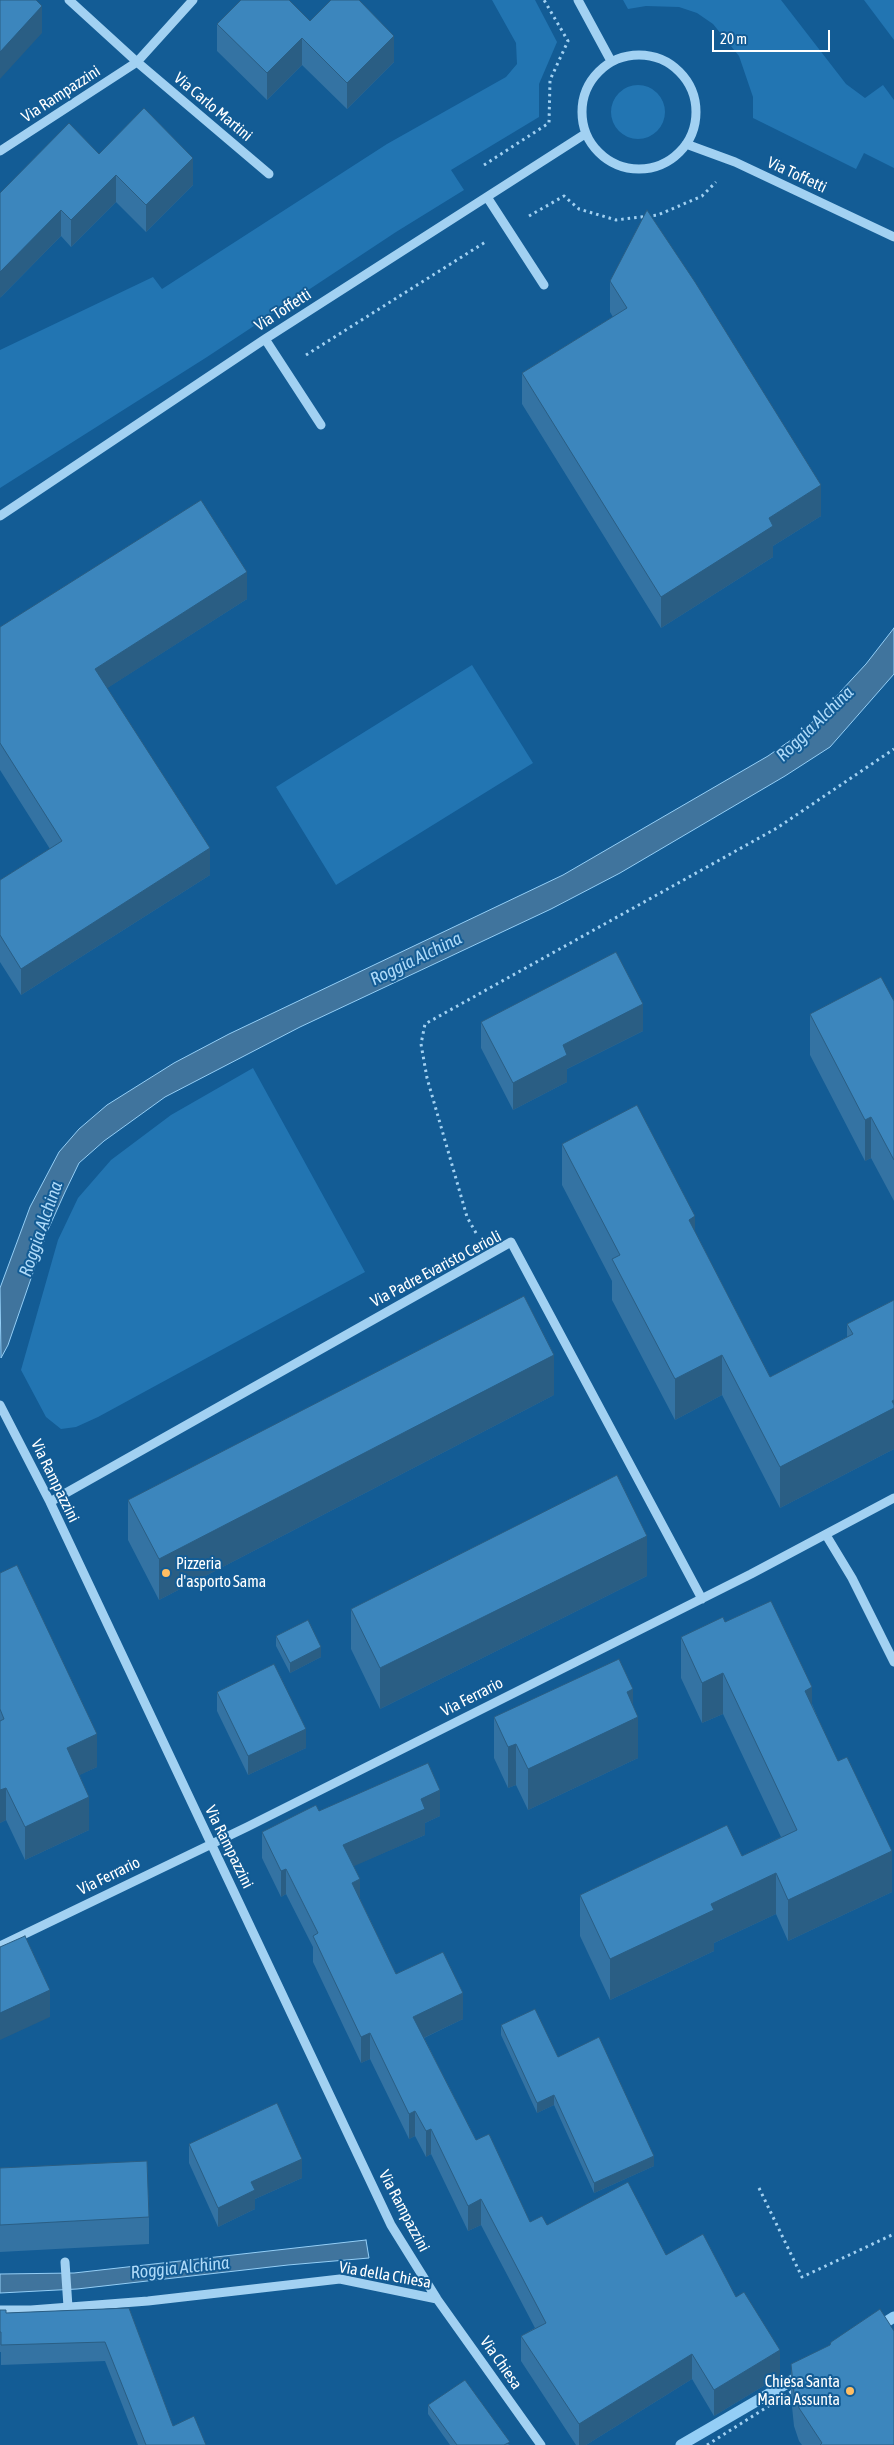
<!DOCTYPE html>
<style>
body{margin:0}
#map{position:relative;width:894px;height:2445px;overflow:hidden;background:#135c95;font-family:"Asap Condensed",sans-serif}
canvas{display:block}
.scale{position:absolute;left:712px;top:30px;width:118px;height:22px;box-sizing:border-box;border:2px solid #fff;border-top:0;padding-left:6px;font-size:15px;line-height:18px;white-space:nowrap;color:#fff;-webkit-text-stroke:4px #135c95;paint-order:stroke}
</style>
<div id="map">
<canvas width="894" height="2445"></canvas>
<div class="scale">20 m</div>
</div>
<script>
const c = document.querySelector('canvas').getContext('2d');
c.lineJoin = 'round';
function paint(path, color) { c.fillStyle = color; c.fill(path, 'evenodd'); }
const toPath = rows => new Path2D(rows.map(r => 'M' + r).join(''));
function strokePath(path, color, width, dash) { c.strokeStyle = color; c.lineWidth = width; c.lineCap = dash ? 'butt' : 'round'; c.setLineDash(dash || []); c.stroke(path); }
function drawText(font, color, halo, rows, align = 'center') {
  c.font = font + ' "Asap Condensed",sans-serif'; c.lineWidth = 4; c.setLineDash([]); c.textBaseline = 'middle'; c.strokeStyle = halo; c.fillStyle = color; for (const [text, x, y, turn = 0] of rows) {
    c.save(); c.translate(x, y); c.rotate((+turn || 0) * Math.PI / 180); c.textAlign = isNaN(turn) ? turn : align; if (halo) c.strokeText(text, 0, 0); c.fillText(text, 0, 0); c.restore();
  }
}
paint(toPath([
 [492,0,535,0,557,42,539,84,539,117,451,170,464,190,396,232,207,357,0,488,0,350,153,277,162,289,387,144,506,77,517,64,516,43],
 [623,0,781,0,846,84,865,98,883,85,894,100,894,168,864,153,856,169,753,118,753,97,739,56,713,24,697,13,679,7,646,6,628,9],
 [864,0,894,0,894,40],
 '611 112a27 27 0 1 1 54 0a27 27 0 1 1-54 0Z',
 [472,665,533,763,336,885,276,787],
 [253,1068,365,1272,98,1417,76,1427,61,1429,46,1417,21,1370,58,1240,78,1198,111,1160,171,1115]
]), '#2275b2');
const water = toPath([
 [894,628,894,674,830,747,785,776,620,873,551,909,300,1027,165,1097,104,1141,79,1163,65,1192,47,1232,8,1345,1,1358,0,1288,30,1207,59,1152,79,1129,107,1105,174,1063,229,1034,563,875,768,756,804,731,866,664,894,628],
 [366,2240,369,2258,288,2265,77,2289,0,2293,0,2274,74,2273,366,2240]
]);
paint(water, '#40749d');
strokePath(water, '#94cef6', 1);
strokePath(toPath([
 [875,2329,894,2317],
 [681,2445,803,2374]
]), '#94cef6', 11);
strokePath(toPath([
 [484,165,549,123,550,80,568,41,544,0],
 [529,216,564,196,579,209,616,220,658,215,702,196,716,182],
 [306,355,487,241],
 [476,1233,467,1217,427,1078,421,1044,425,1024,777,828,894,749],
 [759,2188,802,2277,894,2234],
 [707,2445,794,2390]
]), '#a2d1f2', 3, [2.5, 4]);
strokePath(toPath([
 [69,0,137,62,269,174],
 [578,0,611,61],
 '582 112a57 57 0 1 1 114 0a57 57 0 1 1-114 0Z',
 [686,144,735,162,894,237],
 [0,151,137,62,193,0],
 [487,197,544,285],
 [265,339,321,425],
 [0,516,265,339,585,134],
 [0,1405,50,1502,391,2225,437,2299,541,2445],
 [50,1502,511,1242,702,1599],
 [826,1535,852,1578,894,1662],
 [0,1946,247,1827,751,1574,894,1498],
 [65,2262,68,2307],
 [0,2310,31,2310,148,2301,340,2279,437,2299]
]), '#a2d1f2', 9);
paint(toPath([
 [310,21,394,62,347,109,302,65,267,100,217,51,217,24],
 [99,154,193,185,146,232,116,202,71,247,61,236,0,298],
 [610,281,821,516,773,546,773,557,661,628,522,404,522,373,613,317,610,312],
 [247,599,107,688,210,875,21,995,0,962,0,880,50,849,0,770,0,627],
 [894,1001,894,1201,871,1158,865,1161,810,1055,810,1014],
 [481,1022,643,1031,567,1069,567,1082,513,1110,481,1048],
 [562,1144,695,1232,770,1377,847,1337,847,1324,894,1300,894,1449,780,1508,722,1395,675,1420,612,1300,612,1281,562,1185],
 [554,1395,159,1600,128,1540,128,1500],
 [0,1573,97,1767,79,1775,89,1830,25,1860,6,1820,0,1823],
 [647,1576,380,1709,351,1649,351,1609],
 [725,1622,812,1704,892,1892,788,1941,776,1914,714,1943,714,1951,610,2000,580,1936,580,1895,742,1856,781,1837,723,1714,702,1723,681,1678,681,1637],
 [276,1636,321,1657,290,1673,276,1646],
 [217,1692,306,1748,248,1775,217,1711],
 [633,1705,638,1758,528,1810,516,1785,508,1788,494,1758,494,1717],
 [319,1811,440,1816,425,1823,425,1835,353,1866,360,1899,396,1974,463,2019,424,2038,476,2140,530,2222,547,2225,666,2255,736,2297,780,2376,714,2416,692,2379,586,2445,576,2445,521,2361,521,2336,535,2328,481,2225,468,2231,431,2154,426,2157,415,2136,409,2139,370,2059,361,2063,313,1962,313,1947,286,1894,281,1897,262,1858,262,1832],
 [501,2025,558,2057,654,2166,594,2193,554,2105,537,2113,501,2035],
 [189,2144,302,2178,255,2199,255,2209,218,2227,189,2163],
 [0,2168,149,2217,149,2244,0,2252],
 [129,2308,173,2426,206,2445,138,2445,105,2361,1,2365,1,2352,0,2352,0,2310,6,2313],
 [791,2364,894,2445,802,2445,799,2441,794,2426,791,2397],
 [428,2405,510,2445,450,2445,428,2414]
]), '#3473a3');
paint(toPath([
 [42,6,42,33,0,79,0,52],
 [394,36,394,62,347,109,347,83],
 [302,38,302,65,267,100,267,73],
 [193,158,193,185,146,232,146,205],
 [116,175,116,202,71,247,71,220],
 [61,210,61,236,0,298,0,272],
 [821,485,821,516,773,546,773,557,661,628,661,597,769,518],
 [247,572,247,599,95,696,95,669],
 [210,848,210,875,21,995,21,969],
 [643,1004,643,1031,567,1069,567,1082,513,1110,513,1083,563,1045],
 [871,1117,871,1158,865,1161,865,1120],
 [695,1216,695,1257,689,1220],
 [554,1355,554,1395,159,1600,159,1559],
 [722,1355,722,1395,675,1420,675,1379],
 [894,1400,894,1449,780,1508,780,1467],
 [647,1536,647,1576,380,1709,380,1668],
 [321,1647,321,1657,290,1673,290,1663],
 [723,1673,723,1714,702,1723,702,1683],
 [812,1687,812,1728,805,1691],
 [633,1689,633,1720,638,1717,638,1758,528,1810,528,1769,627,1692],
 [306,1729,306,1748,248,1775,248,1756],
 [97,1734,97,1767,67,1781,67,1748],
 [516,1744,516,1785,508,1788,508,1747],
 [6,1788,6,1820,0,1823,0,1790],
 [440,1790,440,1816,425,1823,425,1835,343,1871,343,1845,421,1799],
 [89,1797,89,1830,25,1860,25,1827],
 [892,1851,892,1892,788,1941,788,1900],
 [286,1869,286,1894,281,1897,281,1871],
 [776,1873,776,1914,714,1943,714,1951,610,2000,610,1959,711,1904],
 [360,1879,360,1904,352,1883],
 [50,1990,50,2017,0,2040,0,2013],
 [463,1993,463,2019,413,2043,413,2017],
 [370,2033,370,2059,361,2063,361,2037],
 [554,2095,554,2105,537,2113,537,2103],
 [415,2111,415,2136,409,2139,409,2114],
 [431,2129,431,2154,426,2157,426,2131],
 [654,2156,654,2166,594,2193,594,2183],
 [302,2159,302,2178,255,2199,255,2209,218,2227,218,2208,251,2182],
 [481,2199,481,2225,468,2231,468,2206],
 [780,2350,780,2376,714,2416,714,2390],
 [692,2354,692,2379,586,2445,579,2445,579,2424]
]), '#2a5e84');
const building = toPath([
 [0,0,36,0,42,6,0,52,0,0],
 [241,0,289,0,310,21,331,0,359,0,394,36,347,83,302,38,267,73,217,24,241,0],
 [144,108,193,158,146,205,116,175,71,220,61,210,0,272,0,193,69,123,99,154,144,108],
 [647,210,695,282,821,485,769,518,773,526,661,597,522,373,627,308,610,281,647,210],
 [201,500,247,572,95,669,210,848,21,969,0,935,0,880,62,841,0,743,0,627,201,500],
 [616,952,643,1004,563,1045,567,1055,513,1083,481,1022,616,952],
 [881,977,894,1001,894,1160,871,1117,865,1120,810,1014,881,977],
 [637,1105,695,1216,689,1220,770,1377,853,1334,847,1324,894,1300,894,1400,892,1401,894,1405,894,1408,780,1467,722,1355,675,1379,612,1259,620,1255,562,1144,637,1105],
 [524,1296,554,1355,159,1559,128,1500,524,1296],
 [617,1475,647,1536,380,1668,351,1609,617,1475],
 [17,1565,97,1734,67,1748,89,1797,25,1827,6,1788,0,1790,0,1721,4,1719,0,1709,0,1573,17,1565],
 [771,1601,812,1687,805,1691,838,1761,847,1757,892,1851,788,1900,776,1873,711,1904,714,1910,610,1959,580,1895,727,1825,742,1856,797,1830,723,1673,702,1683,681,1637,723,1617,725,1622,771,1601],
 [308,1620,321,1647,290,1663,276,1636,308,1620],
 [619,1659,633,1689,627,1692,638,1717,528,1769,516,1744,508,1747,494,1717,619,1659],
 [274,1664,306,1729,248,1756,217,1692,274,1664],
 [428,1763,440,1790,421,1799,425,1809,343,1845,360,1879,352,1883,396,1974,443,1952,463,1993,413,2017,476,2140,489,2134,530,2222,542,2216,547,2225,628,2182,666,2255,703,2234,736,2297,744,2292,780,2350,714,2390,692,2354,579,2424,521,2336,546,2323,481,2199,468,2206,431,2129,426,2131,415,2111,409,2114,370,2033,361,2037,313,1936,318,1933,286,1869,281,1871,262,1832,316,1805,319,1811,428,1763],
 [25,1936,50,1990,0,2013,0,1947,25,1936],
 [535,2009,558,2057,599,2037,654,2156,594,2183,554,2095,537,2103,501,2025,535,2009],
 [277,2103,302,2159,251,2182,255,2190,218,2208,189,2144,277,2103],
 [147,2161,149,2217,0,2225,0,2168,147,2161],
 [129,2308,173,2426,194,2416,206,2445,146,2445,105,2342,1,2345,1,2332,0,2332,0,2310,6,2310,6,2313,129,2308],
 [880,2309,894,2331,894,2445,820,2445,822,2443,799,2408,794,2393,791,2364,830,2345,831,2342,880,2309],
 [465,2380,510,2442,504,2445,457,2445,428,2405,465,2380]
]);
paint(building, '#3c86bd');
strokePath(building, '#2a5e84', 1);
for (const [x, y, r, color] of [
 [166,1573,5,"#ffbe63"],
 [850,2391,5,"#ffbe63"]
]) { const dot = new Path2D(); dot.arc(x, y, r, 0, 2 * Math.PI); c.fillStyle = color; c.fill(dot); strokePath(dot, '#135c95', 2); }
drawText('16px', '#fff', '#135c95', [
 ["Via Rampazzini",61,94,-33],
 ["Via Carlo Martini",213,107,40],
 ["Via Toffetti",797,175,25],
 ["Via Toffetti",283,310,-33],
 ["Via Padre Evaristo Cerioli",436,1269,-28],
 ["Via Rampazzini",55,1481,64],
 ["Via Ferrario",472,1697,-27],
 ["Via Rampazzini",229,1847,64],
 ["Via Ferrario",109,1876,-26],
 ["Via Rampazzini",404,2211,62],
 ["Via della Chiesa",385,2275,10],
 ["Via Chiesa",501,2363,55]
]);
drawText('16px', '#fff', '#135c95', [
 ["Pizzeria",176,1564],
 ["d'asporto Sama",176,1582],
 ["Chiesa Santa",840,2382,"right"],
 ["Maria Assunta",840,2400,"right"]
], 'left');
drawText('italic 18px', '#aedaf9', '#135c95', [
 ["Roggia Alchina",815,724,-44],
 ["Roggia Alchina",416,959,-26],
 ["Roggia Alchina",41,1229,-71],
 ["Roggia Alchina",180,2268,-6]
]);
</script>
